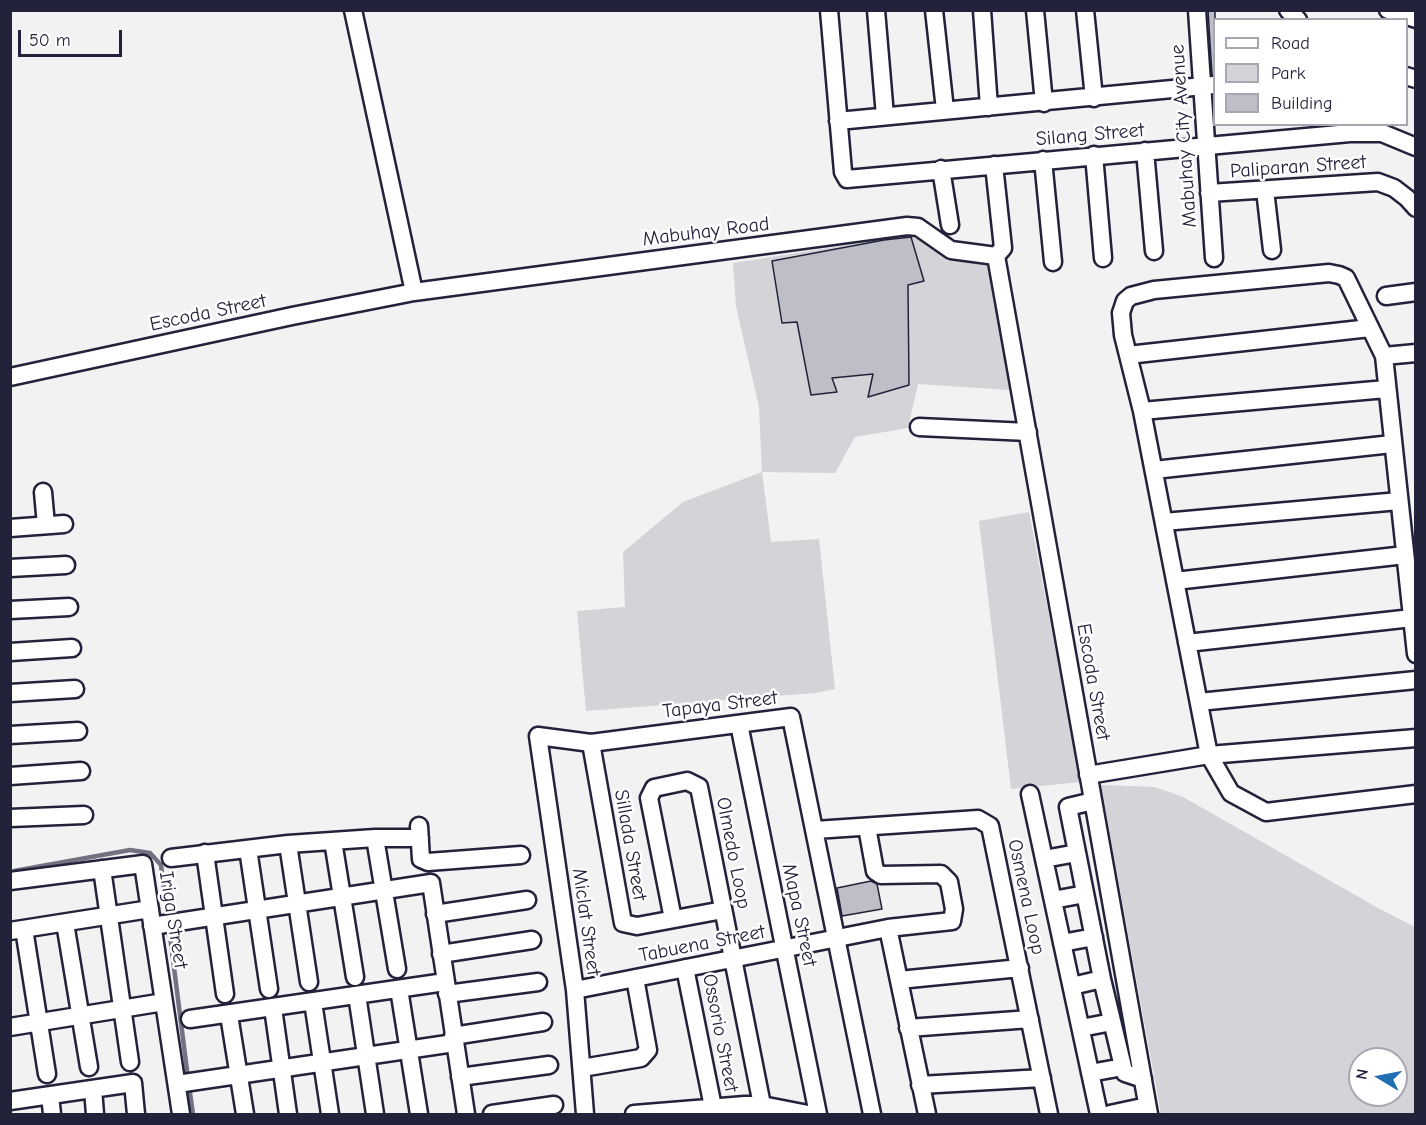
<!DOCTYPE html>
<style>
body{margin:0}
#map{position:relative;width:1426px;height:1125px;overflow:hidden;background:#f2f2f3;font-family:"Comic Neue",sans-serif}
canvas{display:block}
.frame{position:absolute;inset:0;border:12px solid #22223b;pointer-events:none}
.legend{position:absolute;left:1213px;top:18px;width:195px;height:108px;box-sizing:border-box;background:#fff;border:2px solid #a7a7b1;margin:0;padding:8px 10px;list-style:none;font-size:18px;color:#22223b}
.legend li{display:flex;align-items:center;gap:12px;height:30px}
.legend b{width:30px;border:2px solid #a7a7b1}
.north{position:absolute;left:1348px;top:1047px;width:60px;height:60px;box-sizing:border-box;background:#fff;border:2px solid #a7a7b1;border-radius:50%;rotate:280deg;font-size:16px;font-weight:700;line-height:24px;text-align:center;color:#22223b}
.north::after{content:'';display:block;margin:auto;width:21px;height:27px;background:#1f6fb2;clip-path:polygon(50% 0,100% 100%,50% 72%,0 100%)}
.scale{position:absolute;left:18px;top:30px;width:104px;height:27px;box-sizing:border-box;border:3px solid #22223b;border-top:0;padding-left:8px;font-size:18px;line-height:21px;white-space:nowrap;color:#22223b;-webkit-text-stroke:4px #fff;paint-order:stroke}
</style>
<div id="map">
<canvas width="1426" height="1125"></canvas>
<div class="frame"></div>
<ul class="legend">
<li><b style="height:8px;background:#fff"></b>Road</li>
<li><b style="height:16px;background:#d3d3d8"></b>Park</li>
<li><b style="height:16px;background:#bebec6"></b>Building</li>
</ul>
<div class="north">N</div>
<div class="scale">50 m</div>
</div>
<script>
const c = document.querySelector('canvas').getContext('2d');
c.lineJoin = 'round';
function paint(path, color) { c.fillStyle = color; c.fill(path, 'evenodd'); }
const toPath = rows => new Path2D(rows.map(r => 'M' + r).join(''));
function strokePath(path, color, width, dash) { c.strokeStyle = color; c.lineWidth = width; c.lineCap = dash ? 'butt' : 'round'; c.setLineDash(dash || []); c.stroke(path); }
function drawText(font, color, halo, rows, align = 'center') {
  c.font = font + ' "Comic Neue",sans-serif'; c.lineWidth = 5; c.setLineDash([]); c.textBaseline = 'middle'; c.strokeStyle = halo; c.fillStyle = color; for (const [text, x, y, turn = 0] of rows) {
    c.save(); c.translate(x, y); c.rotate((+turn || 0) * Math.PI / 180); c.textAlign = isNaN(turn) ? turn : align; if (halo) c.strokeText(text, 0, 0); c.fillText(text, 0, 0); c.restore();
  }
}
paint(toPath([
 [910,235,931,245,947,261,989,262,1010,390,918,384,908,428,855,437,835,473,762,472,771,542,819,539,835,689,815,693,586,711,577,611,625,607,623,552,683,502,762,472,759,407,736,306,733,263],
 [1029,512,1081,782,1011,789,979,521],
 [1101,785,1155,787,1183,797,1378,908,1415,927,1415,1114,1161,1114],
 [1360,1059,1396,1059,1396,1095,1360,1095]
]), '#d3d3d8');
strokePath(toPath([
 [14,871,130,850,150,853,161,865,188,1078],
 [189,1086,193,1114]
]), '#727282', 4.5);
const building = toPath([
 [1208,10,1215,10,1215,75,1212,75,1208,10],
 [911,237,924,281,908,285,909,385,868,397,873,374,832,378,837,392,811,395,797,322,782,323,772,261,884,240,911,237],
 [871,881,877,884,882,909,842,916,837,888,871,881]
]);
paint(building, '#bebec6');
strokePath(building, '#22223b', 1.5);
const minor = toPath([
 [353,10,414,292],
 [829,10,843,172,847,179,1350,133,1382,133,1416,147],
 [876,10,885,116],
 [934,10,945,110],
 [982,10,989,107],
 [1035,10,1044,103],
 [1085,10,1094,98],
 [1197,10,1214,258],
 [1288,10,1298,20],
 [1388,10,1416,19],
 [1406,76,1416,79],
 [838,121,1214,85],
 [1145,151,1154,251],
 [1094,155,1103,258],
 [1043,160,1053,262],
 [994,165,1003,248,996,256],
 [941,169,950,225],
 [1265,190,1272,250],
 [1209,193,1378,182,1394,188,1407,198,1416,208],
 [996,256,1149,1114],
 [1386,296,1416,292],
 [1416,353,1384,356,1416,654],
 [1128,355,1370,328],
 [10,377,292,316,414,292,907,226,918,227,951,250,996,256],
 [1386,389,1142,411,1209,755,1231,793,1266,812,1416,794],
 [1142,411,1123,335,1121,313,1125,301,1131,296,1154,290,1329,273,1339,275,1346,278,1384,356],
 [919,427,1028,432],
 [1154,470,1392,444],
 [43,492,46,525],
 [1164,522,1399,501],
 [10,528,64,524],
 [10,568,66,565],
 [1175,581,1405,555],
 [10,610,69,607],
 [1187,643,1412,618],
 [10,652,72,648],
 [10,693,75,689],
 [1199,702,1416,680],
 [739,724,818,1114],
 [10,735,78,731],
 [591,743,623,923,637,926,723,910],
 [1088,775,1209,755,1416,738],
 [10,776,81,771],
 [1030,794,1099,1114],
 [1093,801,1068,807,1102,979,1123,1067,1125,1073,1143,1079],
 [10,818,84,815],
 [419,826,421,859,428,862,521,855],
 [815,830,978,819,990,826,1049,1114],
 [375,838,397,969],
 [333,841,355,977],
 [288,844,309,982],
 [248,849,269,989],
 [205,853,225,994],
 [171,858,288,844,375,838,420,838],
 [1044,859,1077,853],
 [102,869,130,1062],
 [10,881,143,864,181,1114],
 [1053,900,1085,894],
 [435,914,527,900],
 [673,919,649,798,654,788,687,781,699,787,762,1105],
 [65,923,89,1067],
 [152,926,431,883,466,1114],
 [888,928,927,1114],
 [24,929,47,1074],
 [10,931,150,909],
 [1062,943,1094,937],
 [441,954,532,940],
 [685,968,713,1107],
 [899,980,1020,968],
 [1072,986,1102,979],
 [399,989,419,1114],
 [575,990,888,928,952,921,954,909,949,882,941,874,881,875,875,871,867,827],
 [447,994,538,982],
 [357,995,375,1114],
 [313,1002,330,1114],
 [273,1008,288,1114],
 [229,1015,245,1114],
 [190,1019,445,982],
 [10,1027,164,1002],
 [908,1028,1030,1019],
 [1081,1028,1112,1022],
 [453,1036,543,1022],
 [582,1068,641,1058,648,1050,635,978],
 [1090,1073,1123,1067],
 [460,1077,549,1065],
 [177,1084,454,1043],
 [920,1085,1042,1078],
 [93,1089,95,1114],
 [50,1095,52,1114],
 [10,1101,133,1083,136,1114],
 [492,1114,554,1105],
 [585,1114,575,990,538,736,591,743,791,717,872,1114],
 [634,1114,745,1105,762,1105,808,1114],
 [1110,1114,1147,1106]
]);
strokePath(minor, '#22223b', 21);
strokePath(minor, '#fff', 16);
drawText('20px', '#22223b', '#fff', [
 ["Silang Street",1090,135,-5],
 ["Mabuhay City Avenue",1184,136,-94],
 ["Paliparan Street",1298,167,-4],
 ["Mabuhay Road",706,232,-7],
 ["Escoda Street",208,313,-12],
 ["Escoda Street",1093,682,80],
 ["Tapaya Street",720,705,-7],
 ["Sillada Street",630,845,80],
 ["Olmedo Loop",733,853,79],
 ["Osmena Loop",1026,897,78],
 ["Mapa Street",799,915,78],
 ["Iriga Street",173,920,81],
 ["Miclat Street",586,922,82],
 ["Tabuena Street",702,944,-11],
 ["Ossorio Street",720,1033,79]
]);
</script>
